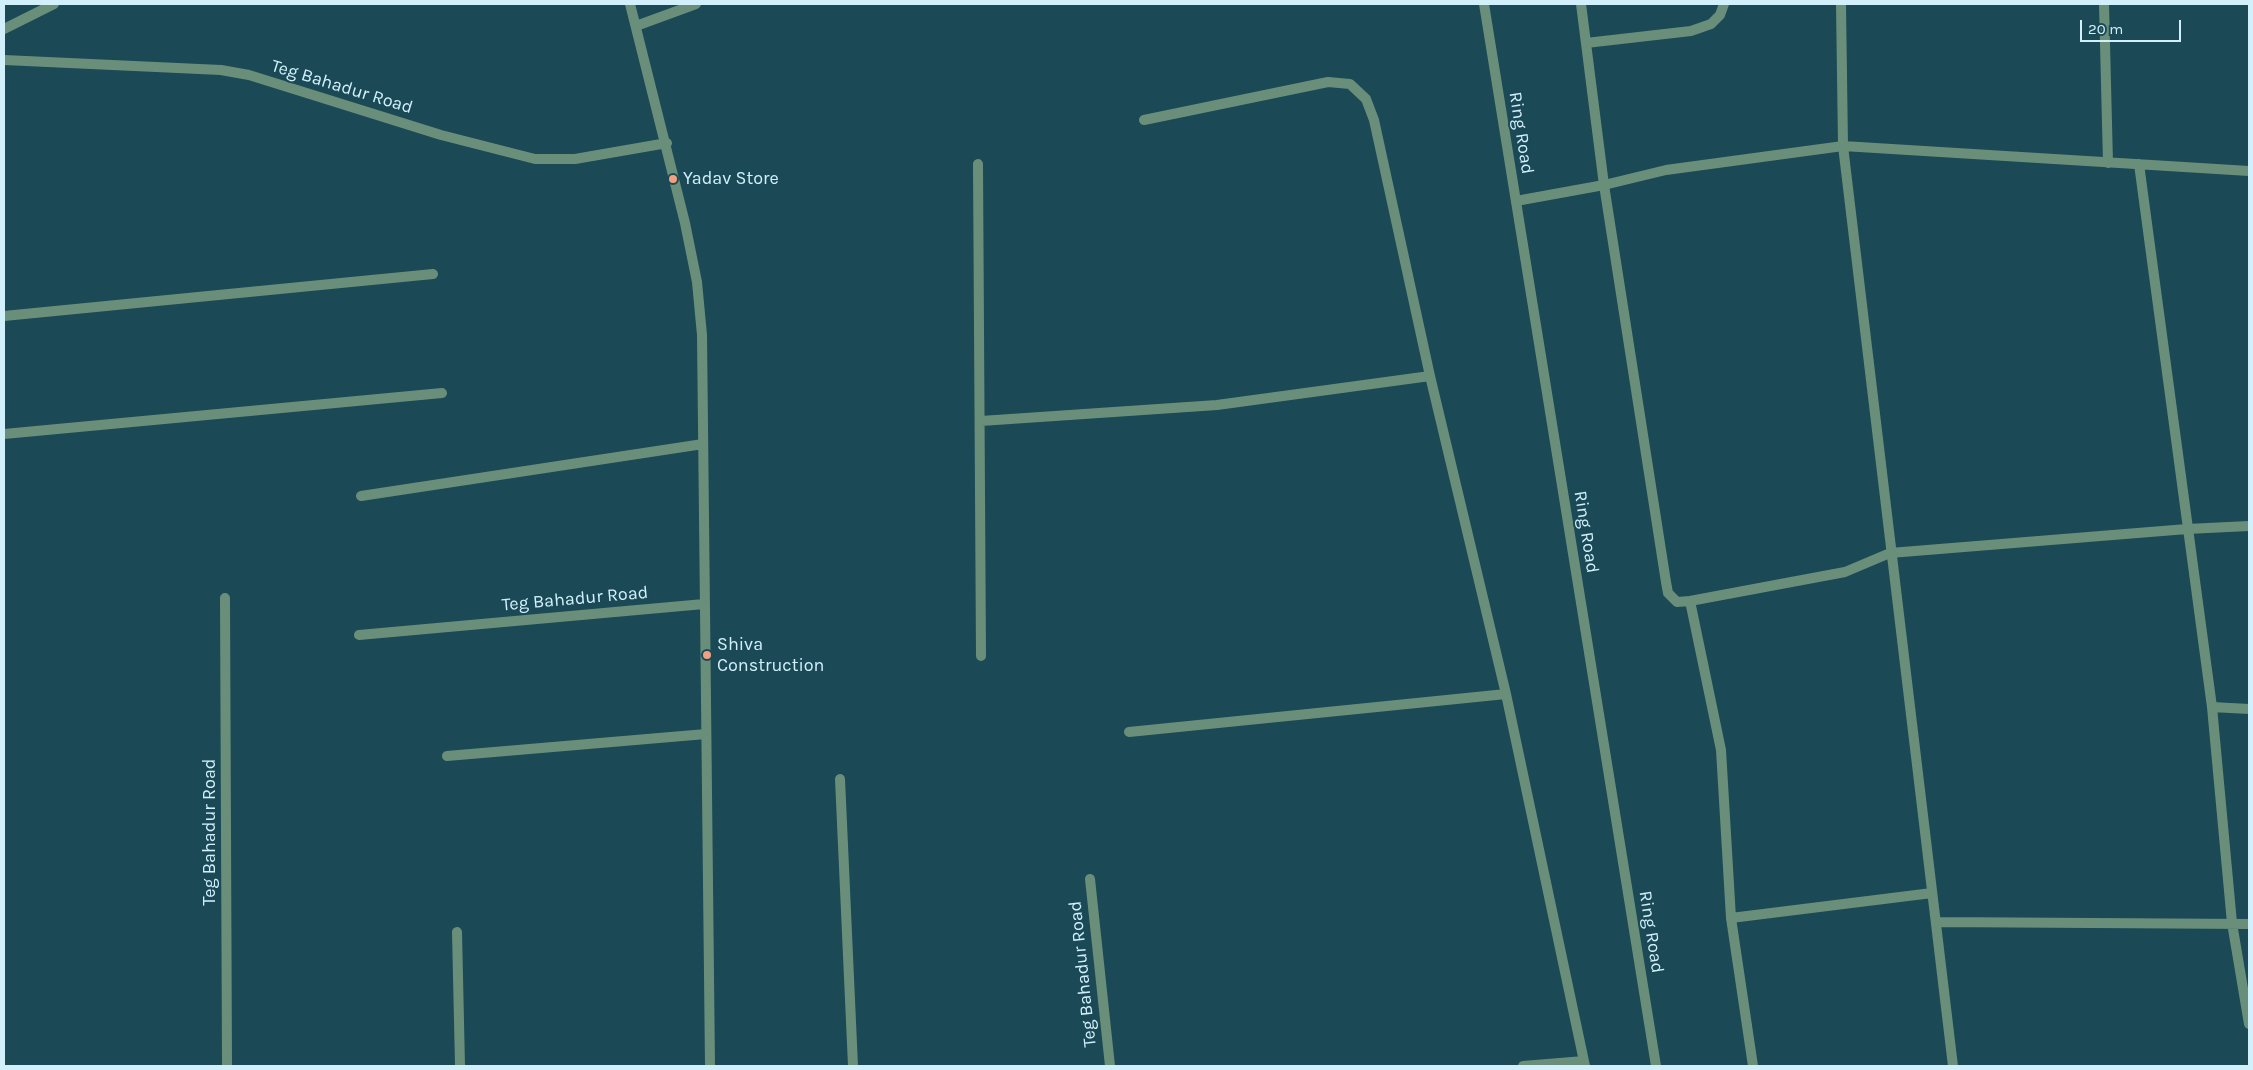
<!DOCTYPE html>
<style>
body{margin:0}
#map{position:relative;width:2253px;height:1070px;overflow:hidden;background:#1b4956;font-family:Karla,sans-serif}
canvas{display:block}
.frame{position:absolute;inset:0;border:5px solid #d1f0fb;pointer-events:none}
.scale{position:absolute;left:2080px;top:20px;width:101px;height:22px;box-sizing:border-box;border:2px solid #d1f0fb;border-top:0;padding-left:6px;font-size:15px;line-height:18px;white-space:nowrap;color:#d1f0fb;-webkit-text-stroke:4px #1b4956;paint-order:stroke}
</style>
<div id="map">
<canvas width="2253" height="1070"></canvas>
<div class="frame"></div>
<div class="scale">20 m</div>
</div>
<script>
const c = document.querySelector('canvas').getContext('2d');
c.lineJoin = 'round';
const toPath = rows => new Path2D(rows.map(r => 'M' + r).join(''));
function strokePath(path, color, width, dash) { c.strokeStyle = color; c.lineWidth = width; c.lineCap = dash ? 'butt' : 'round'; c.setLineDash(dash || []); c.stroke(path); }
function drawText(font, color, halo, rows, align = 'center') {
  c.font = font + ' Karla,sans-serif'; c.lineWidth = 4; c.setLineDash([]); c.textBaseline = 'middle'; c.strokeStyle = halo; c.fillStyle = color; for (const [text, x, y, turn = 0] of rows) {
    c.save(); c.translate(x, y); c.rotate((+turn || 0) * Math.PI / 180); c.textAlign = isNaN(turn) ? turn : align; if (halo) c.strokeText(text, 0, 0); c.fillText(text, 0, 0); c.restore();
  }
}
strokePath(toPath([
 [630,4,685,223,697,282,702,335,710,1066],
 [1841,4,1843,146,1953,1066],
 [2104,4,2108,163],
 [636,26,696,4],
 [4,29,54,4],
 [1586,43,1691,31,1711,24,1720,15,1724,4],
 [4,60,221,70,249,75,441,135,535,159,575,159,667,143],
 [1144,120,1328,82,1350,84,1366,99,1374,120,1430,376,1506,694,1585,1066],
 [978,164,981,656],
 [2139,164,2212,707,2232,923,2249,1024],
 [1516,201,1604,185,1581,4],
 [4,316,433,274],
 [981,421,1217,405,1430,376],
 [4,434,442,393],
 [361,496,703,444],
 [225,598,227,1066],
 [1690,601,1845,572,1890,553,2187,529,2249,526],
 [359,635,704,604],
 [2212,707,2249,709],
 [1129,732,1506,694],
 [447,756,706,734],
 [840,779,853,1066],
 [1090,879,1110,1066],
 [1932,893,1731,918,1721,750,1690,601,1677,602,1668,593,1666,582,1604,185,1666,170,1843,146,2249,171],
 [1731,918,1753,1066],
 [1936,922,2249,924],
 [457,932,460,1066],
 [1523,1066,1584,1061]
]), '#698f7b', 10);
strokePath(toPath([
 [1484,4,1656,1066]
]), '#698f7b', 10);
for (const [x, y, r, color] of [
 [673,179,5,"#f2a081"],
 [707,655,5,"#f2a081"]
]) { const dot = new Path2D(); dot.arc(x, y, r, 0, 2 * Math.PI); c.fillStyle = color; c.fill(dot); strokePath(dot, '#1b4956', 2); }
drawText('18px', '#d1f0fb', '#1b4956', [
 ["Teg Bahadur Road",342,87,17],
 ["Ring Road",1521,133,81],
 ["Ring Road",1586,532,81],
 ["Teg Bahadur Road",575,599,-5],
 ["Teg Bahadur Road",210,832,-90],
 ["Ring Road",1651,932,81],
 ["Teg Bahadur Road",1083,974,-96]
]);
drawText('18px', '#d1f0fb', '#1b4956', [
 ["Yadav Store",683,179],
 ["Shiva",717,645],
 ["Construction",717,666]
], 'left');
</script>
